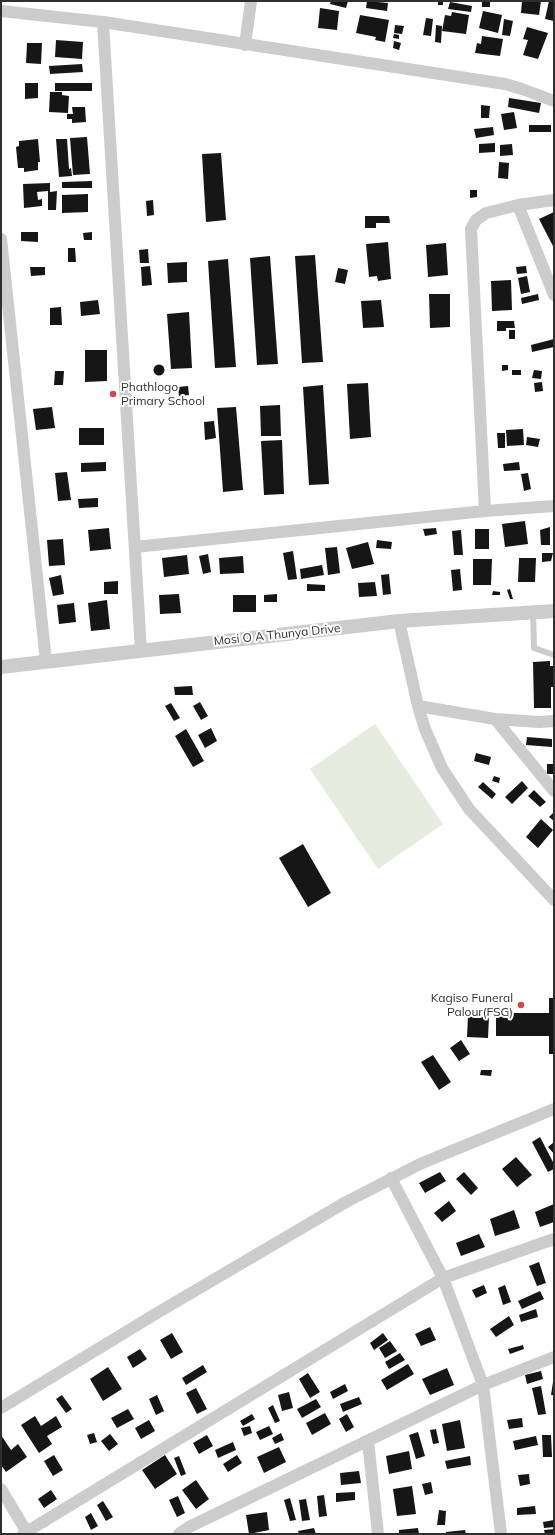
<!DOCTYPE html>
<style>
body{margin:0}
#map{position:relative;width:555px;height:1535px;overflow:hidden;background:#fff;font-family:Mulish,sans-serif}
canvas{display:block}
.frame{position:absolute;inset:0;border:2px solid #2f2f2f;pointer-events:none}
</style>
<div id="map">
<canvas width="555" height="1535"></canvas>
<div class="frame"></div>
</div>
<script>
const c = document.querySelector('canvas').getContext('2d');
c.lineJoin = 'round';
function paint(path, color) { c.fillStyle = color; c.fill(path, 'evenodd'); }
const toPath = rows => new Path2D(rows.map(r => 'M' + r).join(''));
function strokePath(path, color, width, dash) { c.strokeStyle = color; c.lineWidth = width; c.lineCap = dash ? 'butt' : 'round'; c.setLineDash(dash || []); c.stroke(path); }
function drawText(font, color, halo, rows, align = 'center') {
  c.font = font + ' Mulish,sans-serif'; c.lineWidth = 4; c.setLineDash([]); c.textBaseline = 'middle'; c.strokeStyle = halo; c.fillStyle = color; for (const [text, x, y, turn = 0] of rows) {
    c.save(); c.translate(x, y); c.rotate((+turn || 0) * Math.PI / 180); c.textAlign = isNaN(turn) ? turn : align; if (halo) c.strokeText(text, 0, 0); c.fillText(text, 0, 0); c.restore();
  }
}
paint(toPath([
 [375,724,443,824,378,869,310,769]
]), '#e5ebdf');
paint(toPath([
 [331,1,348,1,346,8,330,4],
 [367,1,388,3,387,11,366,8],
 [438,1,443,1,443,5,438,5],
 [482,1,490,1,490,7,482,7],
 [522,1,541,1,539,15,521,13],
 [549,1,554,1,554,21,545,19],
 [450,2,472,6,471,12,448,9],
 [320,8,339,11,337,30,318,28],
 [483,11,502,15,498,33,479,28],
 [452,12,469,15,466,34,442,31,445,15,451,16],
 [360,15,389,20,385,42,375,40,376,37,356,33],
 [426,18,433,19,431,36,423,35],
 [504,19,513,21,510,36,502,35],
 [395,25,404,26,402,34,394,33],
 [436,25,442,26,441,43,435,42],
 [527,27,548,33,538,59,523,55,528,40,523,39],
 [394,34,399,35,399,39,393,38],
 [482,36,503,39,500,56,475,53,477,43,481,44],
 [56,40,83,42,82,59,55,57],
 [394,41,401,43,399,50,393,48],
 [27,43,42,43,41,64,26,63],
 [82,64,83,72,50,74,49,66],
 [25,83,38,83,38,98,25,99],
 [55,83,92,83,92,91,55,91],
 [50,92,62,92,62,95,69,96,68,113,49,112],
 [509,98,541,103,539,113,508,107],
 [481,105,490,106,489,118,481,118],
 [72,107,85,107,86,122,72,123,72,119,67,119,67,114,73,114],
 [514,112,517,128,504,130,501,114],
 [529,125,551,125,551,132,529,132],
 [493,127,494,135,476,138,474,129],
 [87,137,90,174,73,175,70,138],
 [38,139,40,162,38,162,38,170,24,172,24,168,18,168,16,147,19,146,19,141],
 [56,139,67,139,69,169,71,168,72,176,59,177],
 [495,143,495,152,479,153,479,144],
 [512,144,513,155,500,156,500,145],
 [221,153,226,220,206,222,202,154],
 [499,162,509,163,508,179,498,178],
 [92,181,92,188,62,188,62,182],
 [50,183,50,192,57,191,56,210,48,210,48,191,37,192,38,200,42,199,42,206,24,208,23,184],
 [470,190,477,190,477,197,470,198],
 [88,194,88,212,62,213,62,195],
 [153,200,154,215,147,216,146,201],
 [554,212,554,248,539,219],
 [365,216,389,216,390,223,376,223,376,228,365,228],
 [21,232,38,232,38,242,21,241],
 [92,232,92,240,84,240,83,233],
 [388,242,391,279,378,281,377,276,369,277,366,244],
 [446,243,448,275,428,277,426,245],
 [68,248,75,248,76,262,68,262],
 [148,249,149,263,140,263,139,250],
 [315,255,323,362,302,363,295,256],
 [270,256,278,364,257,365,250,258],
 [228,259,236,367,215,368,208,261],
 [187,262,187,282,168,283,167,263],
 [150,266,152,285,142,286,141,267],
 [526,266,527,273,517,274,516,267],
 [30,267,45,267,45,275,31,276],
 [338,268,348,270,345,284,335,282],
 [527,276,530,292,521,294,518,278],
 [511,280,512,310,492,311,491,281],
 [429,294,450,294,450,327,430,328],
 [538,294,539,300,522,304,521,298],
 [98,300,100,314,81,316,80,302],
 [381,300,384,327,363,328,361,301],
 [61,307,62,325,50,325,50,308],
 [189,312,192,368,171,369,167,314],
 [497,321,514,321,515,328,506,328,506,331,497,331],
 [509,330,515,330,515,339,509,339],
 [554,339,554,347,532,352,531,345],
 [85,350,107,350,107,381,85,382],
 '153.5 370a5.5 5.5 0 1 1 11 0a5.5 5.5 0 1 1-11 0Z',
 [502,365,508,365,508,370,502,371],
 [512,370,521,370,521,375,512,375],
 [534,370,542,371,541,379,532,378],
 [55,371,64,371,63,385,54,385],
 [542,382,543,391,535,392,534,383],
 [368,383,371,437,350,439,347,384],
 [323,385,329,484,309,485,303,387],
 [188,386,189,395,179,396,178,387],
 [280,405,281,436,261,436,260,406],
 [52,407,55,428,36,430,33,409],
 [236,407,243,490,223,492,217,408],
 [214,421,216,438,205,440,204,422],
 [79,428,104,428,104,445,79,445],
 [523,429,524,445,507,446,506,430],
 [497,433,505,433,505,448,498,448],
 [527,437,540,439,538,447,526,445],
 [282,440,284,494,264,495,261,441],
 [106,462,106,471,81,472,81,463],
 [519,462,520,470,504,471,503,464],
 [67,472,71,500,58,501,55,473],
 [528,473,531,489,524,491,521,474],
 [98,498,98,507,79,508,78,499],
 [525,521,528,544,505,547,502,524],
 [550,527,550,545,541,545,540,530],
 [109,528,111,549,90,551,88,530],
 [436,528,437,534,425,536,423,529],
 [475,529,489,529,489,549,475,549],
 [461,530,463,555,454,555,452,531],
 [63,539,65,565,49,566,47,540],
 [377,540,392,542,391,549,376,548],
 [368,542,374,564,352,569,346,548],
 [337,547,340,573,328,575,325,548],
 [293,551,297,579,288,580,283,553],
 [542,553,553,553,551,561,542,562],
 [208,554,211,572,203,574,199,556],
 [187,555,189,574,164,577,162,558],
 [243,556,244,573,220,574,219,558],
 [519,558,536,558,535,582,518,582],
 [473,559,492,559,491,585,473,585],
 [322,565,324,575,301,579,300,569],
 [460,569,462,590,453,591,451,570],
 [389,574,391,594,383,595,381,575],
 [61,575,64,594,53,596,49,578],
 [118,581,118,594,104,594,104,582],
 [375,582,377,596,359,597,358,583],
 [307,584,325,585,325,591,307,591],
 [510,589,513,599,510,599,507,590],
 [493,591,500,592,500,595,492,595],
 [179,594,181,613,160,614,159,595],
 [277,594,277,602,264,602,264,595],
 [233,595,256,595,256,612,233,612],
 [107,600,110,629,91,631,88,603],
 [74,603,76,622,59,624,57,605],
 [550,661,550,666,554,666,554,687,551,687,551,708,534,708,533,662],
 [192,686,193,695,175,695,174,687],
 [200,702,208,716,201,720,193,706],
 [171,703,180,718,174,721,165,706],
 [211,728,217,741,205,748,198,735],
 [186,729,204,761,193,767,175,736],
 [527,737,552,739,552,747,526,745],
 [476,753,491,757,489,765,474,761],
 [547,764,554,764,554,774,547,774],
 [494,776,500,778,499,783,492,781],
 [522,781,528,788,512,804,505,797],
 [483,782,496,794,492,799,478,787],
 [534,790,546,802,540,807,528,796],
 [554,812,554,821,549,817],
 [541,819,553,830,538,848,526,837],
 [303,844,331,893,308,907,279,858],
 [549,998,554,998,554,1054,549,1054,549,1036,496,1036,496,1013,549,1013],
 [468,1016,489,1017,488,1038,467,1037],
 [461,1040,470,1054,459,1061,450,1048],
 [433,1055,451,1082,439,1090,421,1062],
 [481,1070,492,1070,491,1076,480,1075],
 [540,1137,554,1164,554,1169,548,1172,532,1142],
 [554,1142,554,1154,548,1147],
 [516,1157,532,1175,517,1187,502,1169],
 [440,1172,446,1181,425,1193,419,1183],
 [464,1172,478,1188,471,1195,456,1179],
 [449,1201,456,1211,442,1222,434,1213],
 [554,1204,554,1222,540,1227,535,1212],
 [514,1210,520,1228,495,1236,490,1219],
 [479,1234,485,1247,461,1256,456,1243],
 [539,1262,546,1283,537,1286,529,1266],
 [484,1285,487,1293,476,1298,472,1290],
 [505,1285,511,1302,503,1305,498,1288],
 [540,1291,544,1299,522,1309,518,1301],
 [536,1309,538,1317,521,1322,519,1315],
 [509,1316,514,1325,496,1337,490,1329],
 [430,1327,436,1340,421,1346,415,1334],
 [172,1333,183,1352,171,1359,160,1340],
 [383,1333,388,1340,374,1350,370,1343],
 [390,1341,397,1351,385,1358,379,1348],
 [523,1345,524,1349,510,1354,508,1349],
 [140,1349,147,1359,133,1368,127,1357],
 [400,1353,405,1360,389,1369,385,1362],
 [408,1364,414,1374,387,1390,381,1380],
 [203,1365,207,1372,186,1385,182,1378],
 [108,1367,122,1389,103,1401,90,1379],
 [447,1368,454,1385,430,1395,422,1379],
 [541,1371,543,1379,527,1384,525,1375],
 [308,1373,320,1392,310,1398,299,1379],
 [553,1382,554,1383,554,1395,551,1395],
 [345,1384,348,1391,333,1399,330,1392],
 [541,1386,546,1414,538,1415,532,1388],
 [196,1388,207,1409,197,1414,186,1393],
 [289,1392,293,1408,282,1411,278,1395],
 [62,1395,72,1409,66,1413,56,1399],
 [157,1395,164,1411,156,1415,149,1399],
 [359,1397,362,1404,343,1412,340,1404],
 [316,1399,321,1407,302,1418,297,1409],
 [273,1405,280,1421,275,1423,268,1408],
 [128,1409,134,1419,117,1428,111,1418],
 [325,1413,331,1424,312,1435,306,1423],
 [252,1414,255,1419,243,1426,240,1421],
 [347,1414,354,1427,346,1432,339,1419],
 [35,1416,41,1426,56,1416,62,1427,47,1436,52,1444,39,1453,21,1425],
 [522,1418,523,1427,509,1429,507,1420],
 [149,1420,155,1431,141,1439,135,1428],
 [460,1420,465,1448,447,1451,442,1424],
 [250,1426,252,1433,244,1436,241,1428],
 [269,1426,273,1434,260,1440,256,1432],
 [436,1429,439,1443,433,1444,430,1430],
 [418,1432,425,1456,416,1459,409,1435],
 [94,1433,97,1442,90,1444,87,1435],
 [281,1433,284,1440,275,1444,272,1438],
 [110,1434,118,1444,109,1451,101,1441],
 [1,1435,11,1450,18,1444,27,1457,6,1472,1,1465],
 [207,1435,213,1446,199,1454,193,1443],
 [542,1435,551,1435,552,1457,543,1457],
 [536,1436,538,1445,515,1450,513,1441],
 [233,1442,236,1450,218,1458,215,1450],
 [279,1447,286,1462,264,1473,257,1457],
 [409,1451,412,1469,389,1474,386,1456],
 [54,1455,63,1470,53,1476,44,1461],
 [165,1455,177,1474,155,1489,142,1470],
 [237,1455,242,1463,228,1472,223,1464],
 [179,1456,186,1474,181,1476,174,1458],
 [470,1456,471,1465,447,1469,445,1461],
 [359,1471,361,1483,341,1485,340,1473],
 [529,1474,530,1484,520,1486,518,1475],
 [196,1480,209,1499,196,1509,182,1490],
 [431,1482,433,1493,425,1495,422,1484],
 [412,1486,416,1514,397,1516,393,1489],
 [51,1490,57,1499,44,1508,38,1499],
 [355,1492,355,1500,336,1502,336,1493],
 [324,1495,327,1516,319,1517,317,1496],
 [178,1496,185,1513,177,1517,169,1500],
 [290,1498,296,1520,290,1521,284,1500],
 [306,1499,310,1520,302,1521,299,1500],
 [103,1501,113,1517,106,1521,97,1505],
 [535,1506,536,1514,517,1515,517,1508],
 [439,1510,446,1511,445,1525,437,1525],
 [267,1512,269,1530,249,1534,246,1515],
 [91,1513,98,1526,91,1530,85,1517],
 [554,1520,554,1527,544,1528,543,1522],
 [314,1528,316,1534,299,1534,298,1531],
 [418,1528,419,1534,399,1534,399,1530],
 [554,1529,554,1534,545,1534,544,1530],
 [465,1530,466,1534,446,1534,446,1532]
]), '#161616');
strokePath(toPath([
 [533,611,534,648,554,655]
]), '#ccc', 6);
strokePath(toPath([
 [1,11,103,22,505,84,522,89,554,101],
 [103,22,141,651],
 [245,45,251,1],
 [518,205,554,295],
 [1,239,46,661],
 [485,511,471,229,476,220,486,213,518,205,554,200],
 [135,547,485,511,554,506],
 [399,621,418,706,425,729,442,768,469,809,554,900],
 [418,706,495,719,539,722,554,721],
 [495,719,554,791],
 [391,1178,443,1278,483,1385,501,1534],
 [1,1408,157,1313,346,1202,420,1164,554,1109],
 [368,1441,378,1534],
 [1,1489,28,1534],
 [23,1534,443,1278,554,1239],
 [179,1534,189,1527,483,1385,554,1357]
]), '#ccc', 12);
strokePath(toPath([
 [1,667,399,621,554,611]
]), '#ccc', 14);
for (const [x, y, r, color] of [
 [113,394,4,"#d14650"],
 [521,1005,4,"#d14650"]
]) { const dot = new Path2D(); dot.arc(x, y, r, 0, 2 * Math.PI); c.fillStyle = color; c.fill(dot); strokePath(dot, '#fff', 1.5); }
drawText('12px', '#2f2f2f', '#fff', [
 ["Phathlogo",121,387],
 ["Primary School",121,401],
 ["Kagiso Funeral",513,998,"right"],
 ["Palour(FSG)",513,1012,"right"]
], 'left');
drawText('12px', '#2f2f2f', '#fff', [
 ["Mosi O A Thunya Drive",277,635,-6]
]);
</script>
